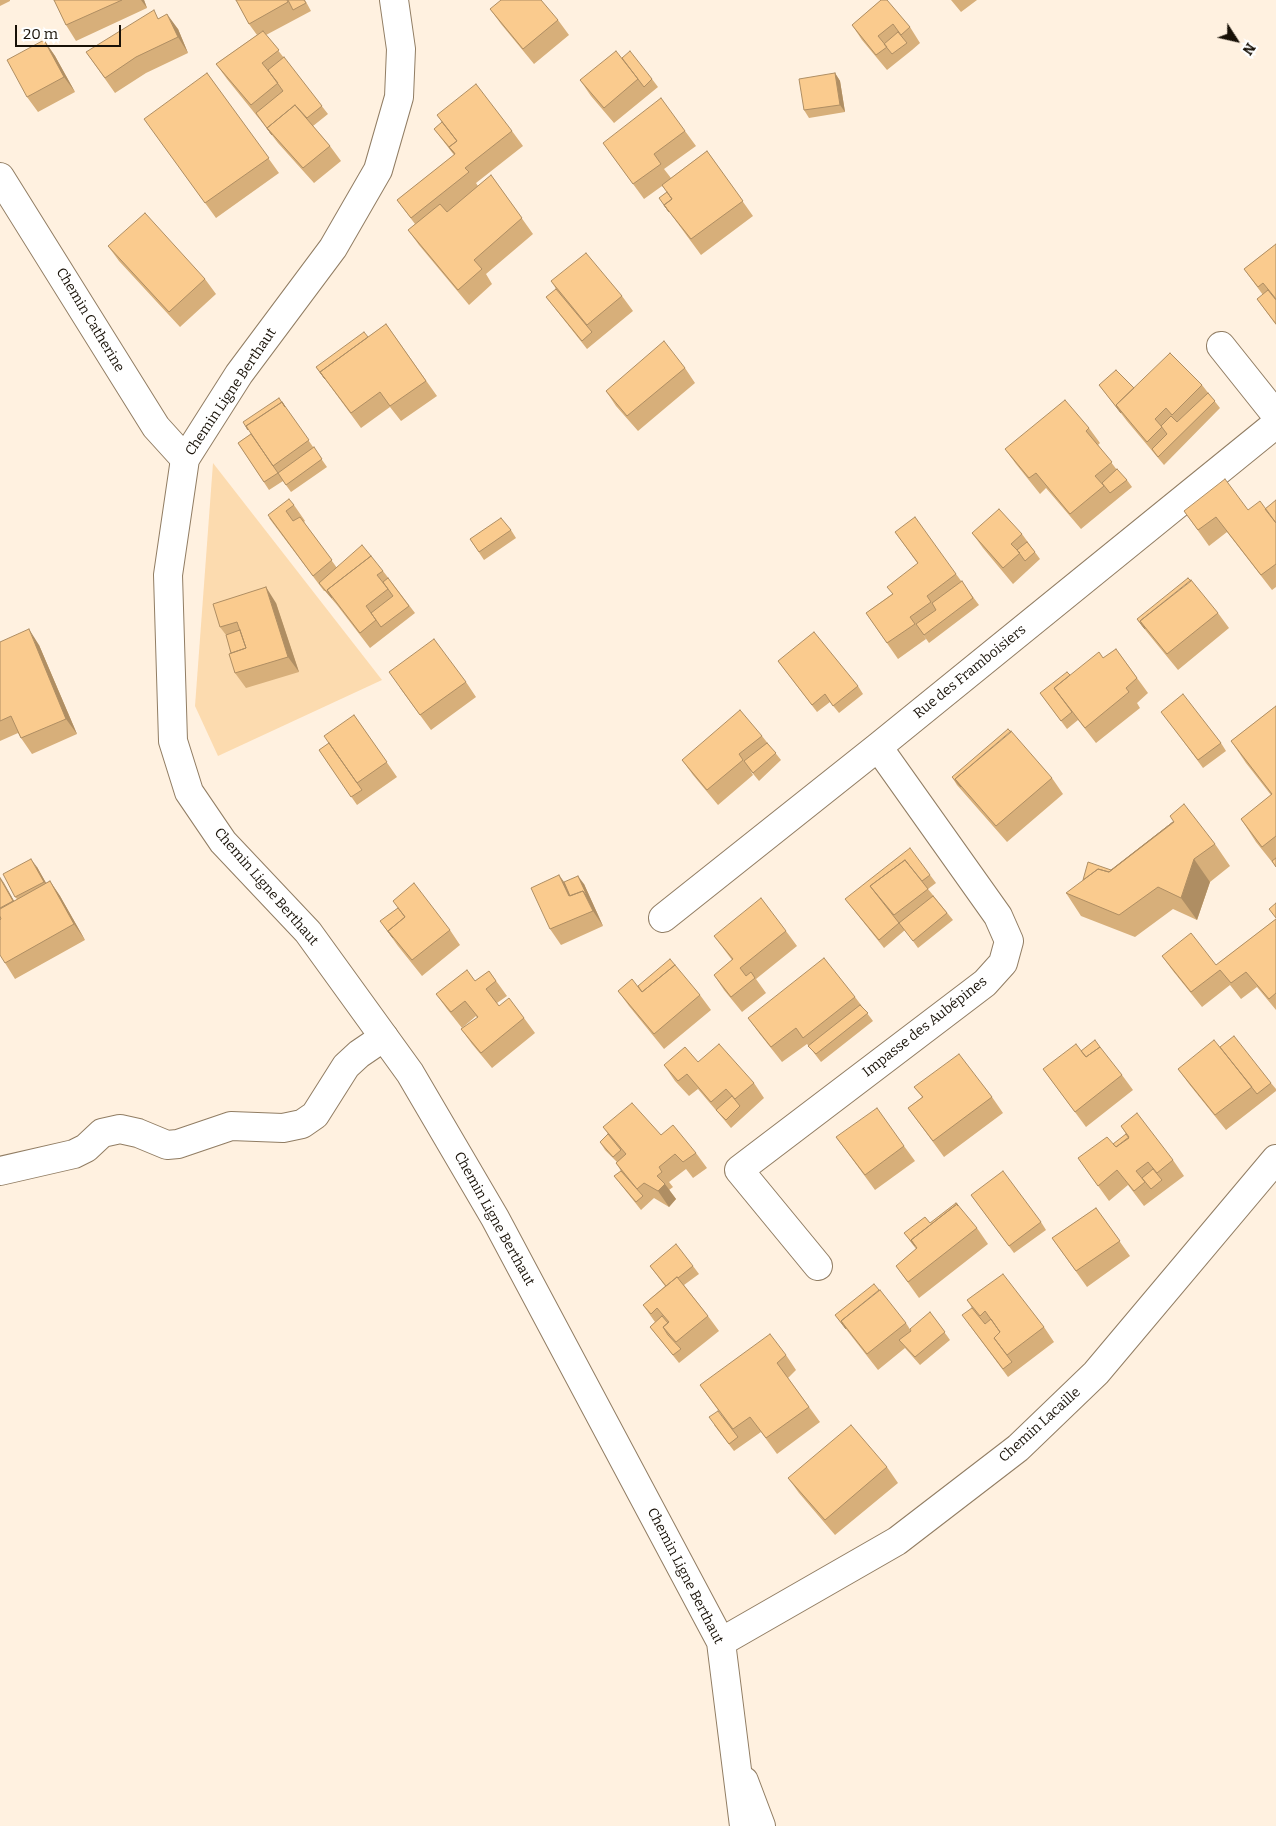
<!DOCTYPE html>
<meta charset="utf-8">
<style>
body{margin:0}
#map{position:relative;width:1276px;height:1826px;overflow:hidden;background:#fff1e0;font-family:Bitter,serif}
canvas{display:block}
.north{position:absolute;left:1211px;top:15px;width:50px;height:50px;-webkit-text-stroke:4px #fff;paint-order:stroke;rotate:125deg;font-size:14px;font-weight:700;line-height:20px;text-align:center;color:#181107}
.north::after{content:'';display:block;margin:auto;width:18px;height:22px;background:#181107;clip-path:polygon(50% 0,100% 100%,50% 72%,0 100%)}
.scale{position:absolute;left:15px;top:25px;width:106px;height:22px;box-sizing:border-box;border:2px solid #181107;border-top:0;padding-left:6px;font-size:15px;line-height:18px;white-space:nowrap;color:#181107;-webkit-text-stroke:4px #fff;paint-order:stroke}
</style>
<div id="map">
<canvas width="1276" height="1826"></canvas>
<div class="north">N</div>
<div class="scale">20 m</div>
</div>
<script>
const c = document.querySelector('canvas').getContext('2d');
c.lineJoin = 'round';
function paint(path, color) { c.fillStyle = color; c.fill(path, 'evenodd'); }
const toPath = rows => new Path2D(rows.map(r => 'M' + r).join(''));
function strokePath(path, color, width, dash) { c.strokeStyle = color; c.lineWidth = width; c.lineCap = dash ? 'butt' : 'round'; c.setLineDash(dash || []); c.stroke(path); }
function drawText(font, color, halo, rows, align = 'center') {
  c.font = font + ' Bitter,serif'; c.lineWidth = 4.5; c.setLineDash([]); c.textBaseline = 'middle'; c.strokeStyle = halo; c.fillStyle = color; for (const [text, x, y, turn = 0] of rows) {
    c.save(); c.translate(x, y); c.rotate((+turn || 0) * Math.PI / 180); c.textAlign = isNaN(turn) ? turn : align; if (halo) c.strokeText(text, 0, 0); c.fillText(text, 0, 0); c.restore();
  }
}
paint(toPath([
 [213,463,382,680,218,756,195,706]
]), '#fcdbaf');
const minor = toPath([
 [0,177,156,427,185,459],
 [1221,346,1276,415],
 [663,918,878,747,1276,424],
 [0,1171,74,1154,86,1148,102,1133,120,1129,138,1133,167,1145,178,1144,231,1126,283,1128,302,1124,315,1115,346,1066,359,1054,384,1037],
 [818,1266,739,1170,985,983,1003,963,1009,941,998,916,878,747],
 [744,1781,761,1826]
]);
const tertiary = toPath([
 [394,0,401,49,399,97,378,170,333,248,239,374,185,459,168,575,173,741,189,792,223,842,308,932,410,1073,495,1218,721,1642,744,1826],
 [721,1642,897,1541,1018,1448,1096,1373,1276,1159]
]);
strokePath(minor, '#917d63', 30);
strokePath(tertiary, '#917d63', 30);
strokePath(minor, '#fff', 28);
strokePath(tertiary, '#fff', 28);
paint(toPath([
 [0,0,10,0,10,1,0,6],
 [54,0,144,0,147,8,76,41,66,25],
 [236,0,305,0,311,11,266,35,328,114,313,126,330,146,341,161,314,183,278,143,261,121,227,79,216,64,257,35,249,24],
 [881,0,910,27,920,43,912,50,887,70,862,40,852,25],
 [951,0,977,0,961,12],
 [490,9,558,20,569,35,534,64,501,24],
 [159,18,178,29,188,53,146,73,115,93,86,52],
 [44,40,55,56,75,92,38,112,27,97],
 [622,58,652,79,658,87,614,123,591,96,580,80],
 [207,73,279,173,216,218,155,134],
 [835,73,840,81,845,112,809,118,804,110],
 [437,115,512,131,523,146,476,183,478,186,491,175,533,234,486,274,492,284,469,305,419,245,408,230,415,224,397,200,454,155,434,129,442,122],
 [685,131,696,146,664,169,671,178,707,151,753,216,701,255,659,198,667,192,662,186,644,199,603,143],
 [1276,244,1276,325,1257,299,1263,295,1244,269],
 [108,246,205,279,216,294,180,327,119,261],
 [551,281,622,296,633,311,587,349,546,297,556,289],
 [386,324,437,396,401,421,390,407,361,428,316,367,368,337],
 [685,368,695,383,638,431,616,406,606,391],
 [1099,385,1134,388,1202,385,1220,408,1164,465,1127,421],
 [279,398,327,467,291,492,283,481,269,490,238,443,251,434],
 [1089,428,1100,443,1098,445,1117,470,1127,480,1132,487,1081,529,1046,488,1040,494,1016,464,1005,449],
 [1276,500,1276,587,1272,590,1227,532,1209,546,1184,511,1248,510,1265,509],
 [294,505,305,521,304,522,337,568,383,571,415,613,370,648,337,605,325,591,324,591,269,518],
 [511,530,516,538,484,560,470,539],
 [895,532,956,574,979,605,929,643,922,633,926,639,898,659,866,613,892,594,918,564],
 [972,533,1022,534,1040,559,1013,584,983,548],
 [276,603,299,672,246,688,235,673,231,653,226,635,220,627],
 [1218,613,1229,628,1178,670,1142,626,1137,619],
 [0,642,39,645,77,734,32,754,21,738,18,733,0,741],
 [1116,649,1148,693,1137,703,1140,708,1096,743,1078,720,1067,729,1040,693,1103,658],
 [778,661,858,686,863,694,839,713,830,702,817,712],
 [466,682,476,697,431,730,400,688],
 [1276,706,1276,867,1256,842,1241,819,1271,795,1246,763,1231,741],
 [354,715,397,777,357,805,319,750,329,743],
 [1167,719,1221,743,1226,751,1203,768],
 [762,736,781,760,759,781,750,770,753,775,718,805,693,775,682,760],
 [952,777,1052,778,1063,794,1007,842,957,785],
 [1215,844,1230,866,1210,882,1197,920,1173,909,1135,937,1081,916,1066,893,1111,870],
 [37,867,46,883,50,881,60,896,85,940,15,979,5,963,0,919,0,877,14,901,17,899,15,897],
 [930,875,936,883,928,889,953,920,918,948,905,930,884,948,845,899],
 [564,882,584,884,603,926,561,945,550,929],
 [1276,919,1276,1010,1257,987,1241,999,1230,985,1202,1007,1173,971,1162,956,1216,965],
 [380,921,450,930,460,945,422,976,398,946],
 [786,931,797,946,756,979,766,993,742,1012,724,990,714,975,732,960,714,936],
 [489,971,507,996,497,1003,499,1006,524,1018,535,1033,492,1068,472,1044,461,1029,477,1018,476,1016,462,1028,447,1009,436,994,475,981],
 [638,986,700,995,711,1010,664,1049,629,1006,618,991],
 [855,997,873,1021,821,1062,807,1044,782,1062,759,1033,748,1018],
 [1220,1047,1271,1083,1276,1089,1276,1091,1226,1130,1189,1084,1178,1069],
 [1081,1051,1122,1075,1133,1090,1086,1127,1043,1069],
 [698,1062,754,1083,764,1098,731,1128,698,1089,689,1096,675,1081,664,1065],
 [914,1087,992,1097,1003,1113,944,1157,908,1108,922,1097],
 [1121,1126,1173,1160,1184,1176,1144,1206,1128,1185,1109,1201,1078,1158,1113,1144,1126,1134],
 [603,1127,661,1135,696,1153,707,1168,693,1178,686,1169,669,1182,673,1187,669,1190,676,1199,669,1207,654,1198,641,1210,614,1176,621,1171,616,1163,617,1162,605,1150,600,1142,608,1134],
 [836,1137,904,1146,915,1161,875,1190],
 [971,1195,1041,1222,1046,1230,1014,1253],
 [1096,1208,1130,1256,1087,1287,1052,1238],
 [930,1223,977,1228,988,1244,919,1298,896,1266,916,1249,904,1233],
 [650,1266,693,1266,699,1274,684,1285,708,1316,719,1331,679,1363,650,1327,655,1322,643,1305,665,1286],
 [967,1300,1044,1327,1054,1342,1008,1377,968,1323,972,1308],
 [930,1312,950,1340,920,1365,905,1348,878,1370,835,1315,906,1323,911,1331],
 [786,1355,796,1370,788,1378,820,1422,777,1454,761,1432,734,1451,714,1425,723,1417,700,1385],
 [887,1467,898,1483,835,1535,799,1493,788,1478]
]), '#d7af7a');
paint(toPath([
 [141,0,144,0,147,8],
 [167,14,178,29,188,53,178,37],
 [44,40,55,56,75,92,64,77],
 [835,73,840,81,845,112,840,105],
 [266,587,276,603,299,672,288,657],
 [29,629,39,645,77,734,66,719],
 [31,859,37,867,50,890,44,882],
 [1194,859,1210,882,1197,920,1181,898],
 [559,875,570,890,576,903,569,896],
 [578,876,584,884,603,926,593,911,583,891],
 [0,877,4,883,18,908,13,901],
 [50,881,60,896,85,940,74,924],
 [665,1184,676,1199,669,1207,658,1191]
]), '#af8e63');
const building = toPath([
 [54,0,122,0,66,25,54,0],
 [236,0,287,0,288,2,249,24,236,0],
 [288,0,304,0,306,3,293,10,288,0],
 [501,0,541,0,558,20,523,49,490,9,501,0],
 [881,0,887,0,910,27,901,35,893,24,878,36,887,47,876,55,852,25,881,0],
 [154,10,158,19,167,14,178,37,136,57,105,78,86,52,154,10],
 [263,31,279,50,262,63,278,83,251,105,216,64,263,31],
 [898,32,907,43,892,54,884,44,898,32],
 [44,40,64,77,27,97,7,60,44,40],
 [616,51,638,79,604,108,580,80,616,51],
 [630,51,652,79,644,87,622,58,630,51],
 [284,57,322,106,307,118,295,105,267,128,272,135,256,113,283,91,268,70,284,57],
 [207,73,269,158,205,203,144,119,207,73],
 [835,73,840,105,804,110,799,79,835,73],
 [476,84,512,131,465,168,469,172,411,218,397,200,455,154,449,147,457,141,437,115,476,84],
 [661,98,685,131,654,154,661,164,633,184,603,143,661,98],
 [295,105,330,146,303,168,267,128,295,105],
 [442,122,457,141,449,147,455,154,434,129,442,122],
 [707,151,743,201,691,239,664,205,672,199,662,185,707,151],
 [491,175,522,218,474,260,482,269,458,290,408,230,440,204,447,212,491,175],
 [667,192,672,199,664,205,669,212,659,198,667,192],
 [145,213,205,279,169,312,108,246,145,213],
 [1276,244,1276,299,1263,283,1258,287,1244,269,1276,244],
 [586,253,622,296,587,325,551,281,586,253],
 [556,289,592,332,582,341,546,297,556,289],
 [1268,290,1276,300,1276,324,1257,299,1268,290],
 [386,324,426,381,390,406,380,392,351,413,320,372,386,324],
 [364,332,368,337,320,372,325,379,316,367,364,332],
 [664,341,685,368,627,416,606,391,664,341],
 [1170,353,1202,385,1172,415,1166,408,1155,419,1162,427,1147,442,1116,405,1170,353],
 [1116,370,1134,388,1116,405,1121,413,1099,385,1116,370],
 [1208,393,1215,401,1158,457,1152,449,1167,434,1161,426,1171,416,1177,422,1208,393],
 [279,398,285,407,282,402,246,426,248,430,243,422,279,398],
 [1065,400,1089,428,1086,431,1112,462,1095,476,1104,486,1070,514,1036,473,1029,478,1005,449,1065,400],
 [282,402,309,440,273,466,246,426,282,402],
 [251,434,278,473,264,482,238,443,251,434],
 [314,447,322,459,286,485,278,473,314,447],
 [1117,469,1127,480,1110,493,1102,483,1117,469],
 [1225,479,1248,510,1260,501,1276,523,1276,564,1261,575,1216,517,1198,530,1184,511,1225,479],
 [289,499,294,505,286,511,293,521,300,517,332,560,313,576,268,515,289,499],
 [1276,500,1276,523,1265,509,1276,500],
 [999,509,1022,534,1011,544,1020,553,1003,568,972,533,999,509],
 [915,517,956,574,927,596,931,602,910,617,915,624,887,643,866,613,893,594,887,587,918,563,895,532,915,517],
 [501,518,511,530,479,552,470,539,501,518],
 [1027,542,1035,552,1025,561,1017,550,1027,542],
 [362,545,371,556,327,590,332,598,319,583,362,545],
 [371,556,383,571,377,575,388,589,366,606,376,620,360,633,327,590,371,556],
 [388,578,409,606,381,627,371,613,393,596,383,582,388,578],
 [1188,578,1191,581,1140,621,1145,629,1137,619,1188,578],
 [1191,580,1218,613,1167,654,1140,621,1191,580],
 [962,581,973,598,924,635,916,624,936,610,932,603,962,581],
 [266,587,288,657,235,673,229,654,246,648,237,622,220,627,213,604,266,587],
 [29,629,66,719,21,738,11,716,0,721,0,642,29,629],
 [240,630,246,648,231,653,226,635,240,630],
 [814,632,858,686,833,706,825,694,812,705,778,661,814,632],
 [434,639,466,682,420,715,389,672,434,639],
 [1116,649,1137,678,1126,688,1129,692,1085,728,1054,688,1099,652,1103,658,1116,649],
 [1067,672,1070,675,1054,688,1072,712,1061,721,1040,693,1067,672],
 [1183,694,1221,743,1198,760,1161,712,1183,694],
 [1276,706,1276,836,1262,847,1241,819,1272,794,1231,741,1276,706],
 [740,710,762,736,739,754,743,760,707,790,682,760,740,710],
 [354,715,387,762,357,783,324,736,354,715],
 [1008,729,1011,732,955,779,961,787,952,777,1008,729],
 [1011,731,1052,778,996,826,955,779,1011,731],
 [329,743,362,790,351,797,319,750,329,743],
 [767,743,776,753,753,773,744,761,767,743],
 [1184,804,1215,844,1194,859,1181,898,1158,887,1119,915,1066,893,1098,869,1109,872,1174,822,1170,816,1184,804],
 [1173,822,1109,872,1098,869,1083,880,1088,862,1111,870,1173,822],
 [910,848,930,875,922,881,905,860,870,886,899,923,879,940,845,899,910,848],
 [1276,858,1276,867,1272,861,1276,858],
 [31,859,44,882,15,897,3,874,31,859],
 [905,860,928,889,894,915,870,886,905,860],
 [559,875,569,896,583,891,593,911,550,929,531,888,559,875],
 [578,876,588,898,583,891,570,896,564,882,578,876],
 [0,878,13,901,0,908,0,878],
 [50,881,74,924,5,963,0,955,0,920,1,919,0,916,0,909,50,881],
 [414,883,450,930,412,960,388,931,405,917,393,901,414,883],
 [933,896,947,913,913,941,899,923,933,896],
 [761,898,786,931,740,968,746,976,751,972,755,978,731,997,714,975,733,959,714,936,761,898],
 [1276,903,1276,918,1269,909,1276,903],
 [398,908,405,917,388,931,393,938,380,921,398,908],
 [1276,919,1276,993,1269,999,1246,972,1231,983,1220,970,1191,992,1162,956,1191,933,1216,965,1276,919],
 [824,958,855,997,803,1038,796,1028,771,1047,748,1018,824,958],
 [670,959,675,965,642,992,638,986,670,959],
 [675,965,700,995,654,1034,618,991,632,979,642,992,675,965],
 [467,970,475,981,489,971,496,981,486,989,499,1006,509,998,524,1018,481,1053,461,1029,478,1017,465,1001,451,1012,436,994,467,970],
 [860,1005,868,1013,816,1054,808,1046,860,1005],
 [1234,1036,1271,1083,1257,1094,1220,1047,1234,1036],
 [1095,1040,1100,1047,1086,1057,1081,1051,1095,1040],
 [1214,1040,1252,1087,1215,1115,1178,1069,1214,1040],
 [719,1044,754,1083,735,1099,726,1089,711,1102,687,1074,678,1081,664,1065,685,1047,698,1062,719,1044],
 [1076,1044,1086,1057,1100,1047,1122,1075,1075,1112,1043,1069,1076,1044],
 [959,1054,992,1097,933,1141,908,1108,923,1097,914,1087,959,1054],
 [732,1096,740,1106,726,1120,716,1110,732,1096],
 [632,1103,661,1135,673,1125,696,1153,683,1162,675,1154,659,1167,662,1172,657,1176,665,1184,658,1191,644,1183,637,1189,616,1163,626,1154,603,1127,632,1103],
 [877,1108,904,1146,865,1175,836,1137,877,1108],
 [1137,1113,1173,1160,1157,1173,1148,1162,1136,1171,1145,1182,1134,1191,1117,1170,1098,1186,1078,1158,1107,1137,1116,1147,1129,1137,1121,1126,1137,1113],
 [608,1134,621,1150,613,1157,600,1142,608,1134],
 [1126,1134,1129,1138,1116,1147,1113,1144,1126,1134],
 [1153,1169,1162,1180,1151,1189,1142,1178,1153,1169],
 [621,1171,643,1196,636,1202,614,1176,621,1171],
 [1003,1171,1041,1222,1009,1246,971,1195,1003,1171],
 [956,1203,958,1206,957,1204,911,1240,915,1246,904,1233,925,1217,930,1223,956,1203],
 [957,1204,977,1228,908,1282,896,1266,917,1248,911,1240,957,1204],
 [1096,1208,1120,1241,1076,1271,1052,1238,1096,1208],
 [676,1244,693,1266,678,1278,677,1277,666,1286,650,1266,676,1244],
 [1003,1274,1044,1327,1007,1355,994,1338,1000,1332,985,1311,980,1316,967,1300,1003,1274],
 [677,1277,708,1316,676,1342,663,1327,669,1322,657,1308,651,1314,643,1305,677,1277],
 [874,1284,879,1290,841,1321,846,1329,835,1315,874,1284],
 [880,1290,906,1323,867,1354,841,1321,880,1290],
 [972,1308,985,1324,991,1319,1000,1332,994,1338,1012,1362,1003,1369,962,1315,972,1308],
 [930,1312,945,1332,915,1357,899,1340,911,1331,910,1329,930,1312],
 [662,1316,668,1323,663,1327,668,1335,681,1349,673,1355,650,1327,662,1316],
 [770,1334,786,1355,777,1363,809,1407,766,1438,750,1417,733,1429,700,1385,770,1334],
 [718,1411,738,1437,729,1444,709,1417,718,1411],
 [851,1425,887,1467,825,1520,788,1478,851,1425]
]);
paint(building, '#facb8e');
strokePath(building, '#af8e63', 1);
drawText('14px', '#181107', '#fff', [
 ["Chemin Catherine",90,320,59],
 ["Chemin Ligne Berthaut",231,392,-56],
 ["Rue des Framboisiers",970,672,-39],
 ["Chemin Ligne Berthaut",266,887,49],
 ["Impasse des Aubépines",925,1027,-38],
 ["Chemin Ligne Berthaut",494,1219,61],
 ["Chemin Lacaille",1040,1425,-42],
 ["Chemin Ligne Berthaut",685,1576,63]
]);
</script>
